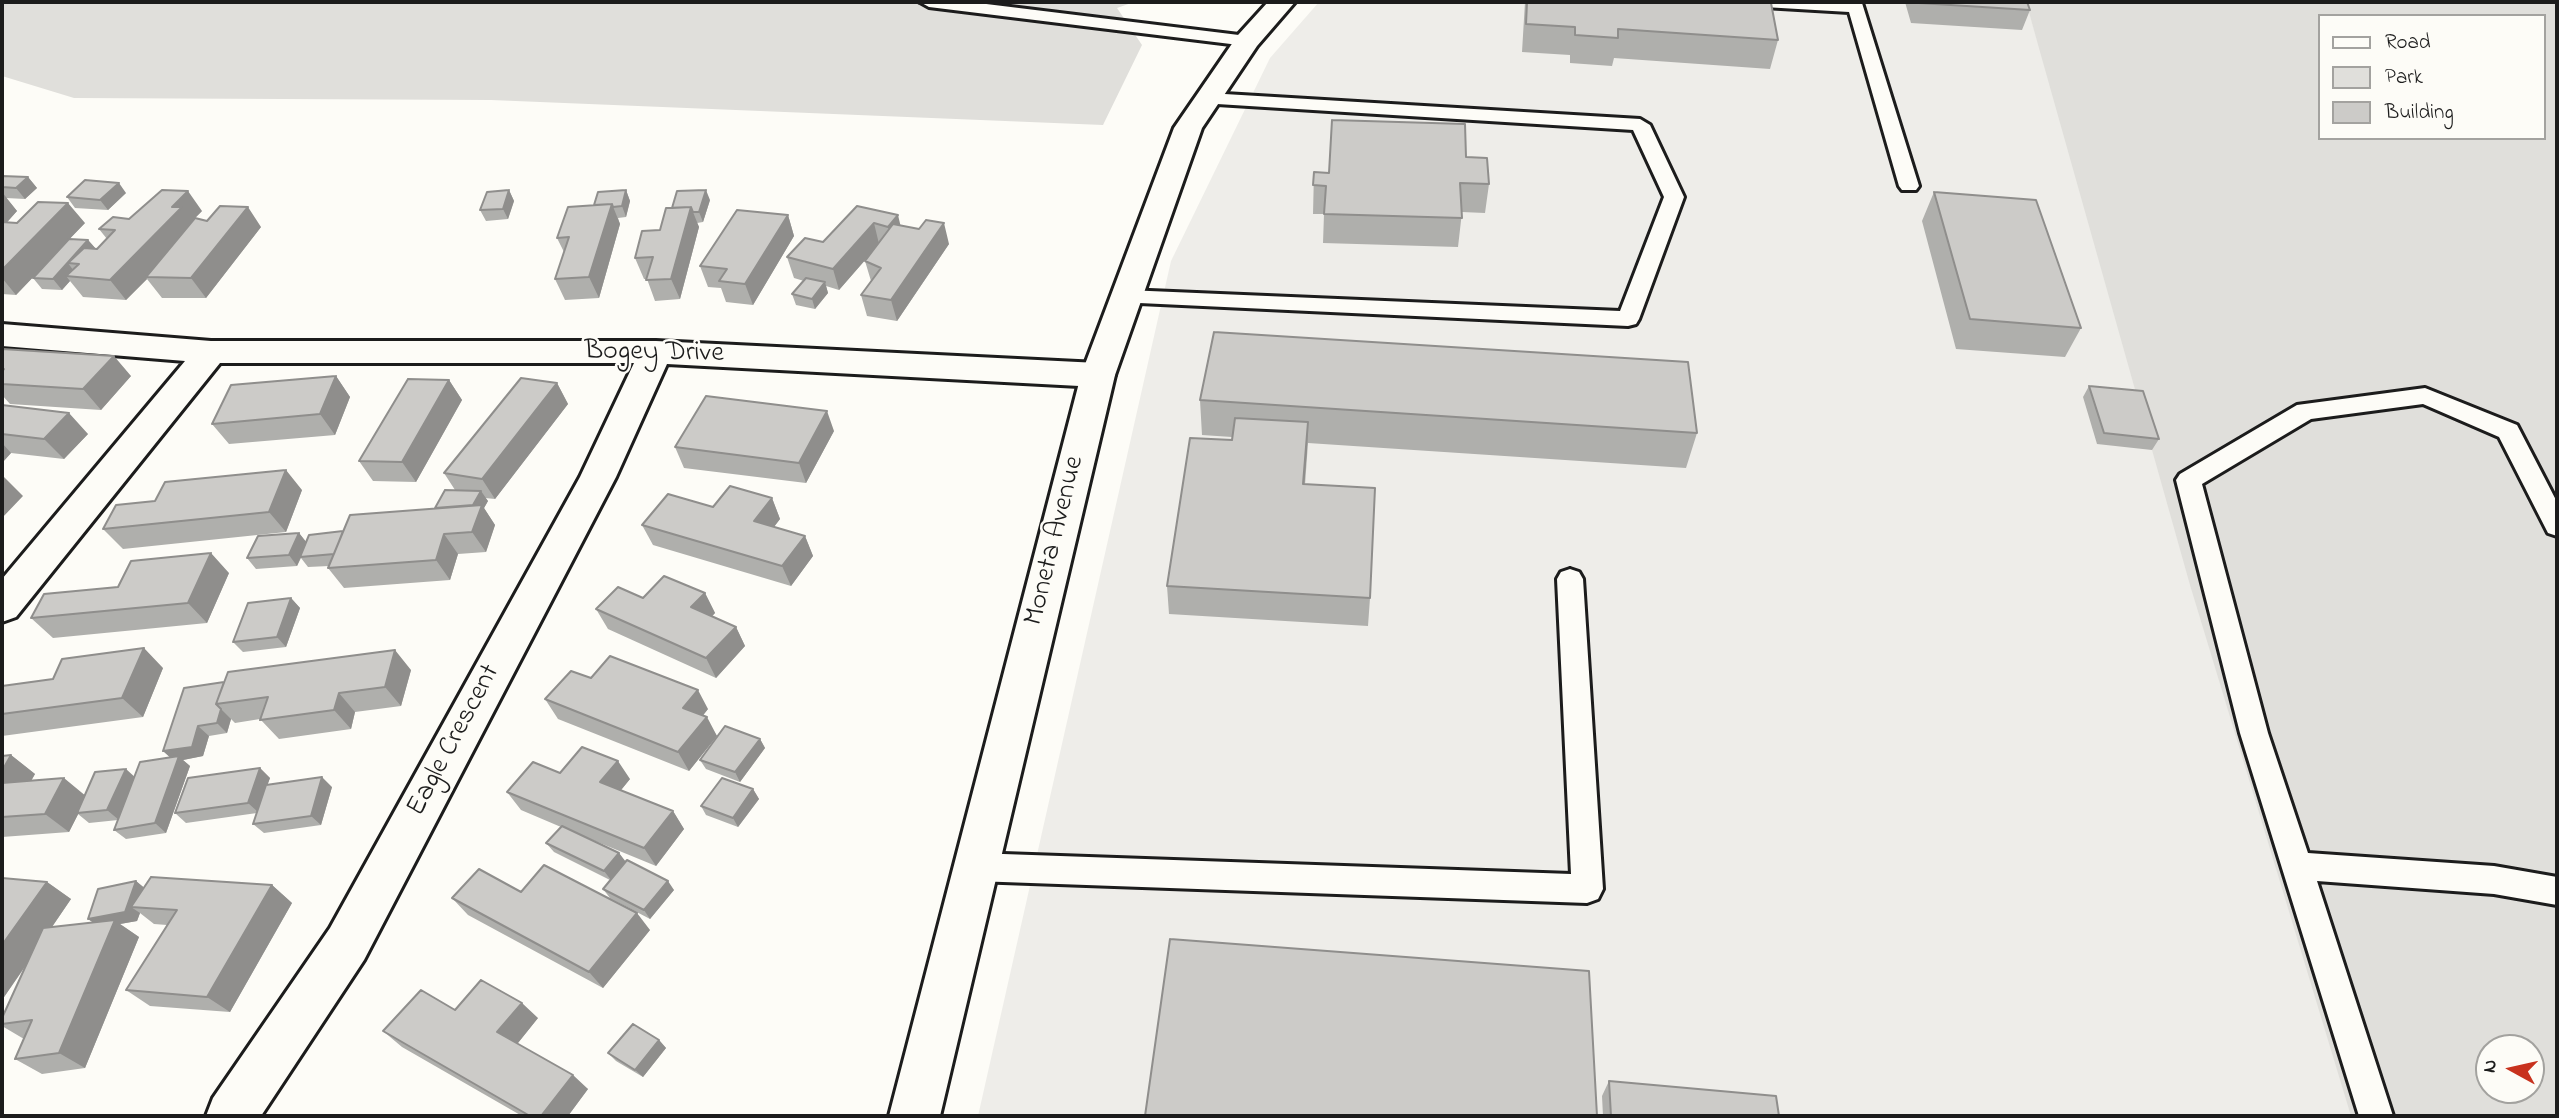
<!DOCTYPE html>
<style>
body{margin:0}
#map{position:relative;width:2559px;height:1118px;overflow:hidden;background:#fdfcf7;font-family:"Indie Flower",sans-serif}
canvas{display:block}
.frame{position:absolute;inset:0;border:4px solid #1c1c1c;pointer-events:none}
.legend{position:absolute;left:2318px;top:14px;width:228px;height:126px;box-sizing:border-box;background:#fdfcf7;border:2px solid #a3a29f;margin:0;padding:9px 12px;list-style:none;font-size:21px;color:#1c1c1c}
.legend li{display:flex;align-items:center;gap:14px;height:35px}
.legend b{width:35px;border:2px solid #a3a29f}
.north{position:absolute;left:2475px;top:1034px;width:70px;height:70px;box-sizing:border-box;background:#fdfcf7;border:2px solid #a3a29f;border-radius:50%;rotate:278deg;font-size:19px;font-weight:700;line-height:28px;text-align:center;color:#1c1c1c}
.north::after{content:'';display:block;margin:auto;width:24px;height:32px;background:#c8321e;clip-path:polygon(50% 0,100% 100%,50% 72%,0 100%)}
</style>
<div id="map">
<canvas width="2559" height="1118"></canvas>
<div class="frame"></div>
<ul class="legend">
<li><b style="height:9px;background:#fdfcf7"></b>Road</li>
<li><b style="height:19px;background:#e0dfdb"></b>Park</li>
<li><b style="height:19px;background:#cccbc8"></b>Building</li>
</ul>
<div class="north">N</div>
</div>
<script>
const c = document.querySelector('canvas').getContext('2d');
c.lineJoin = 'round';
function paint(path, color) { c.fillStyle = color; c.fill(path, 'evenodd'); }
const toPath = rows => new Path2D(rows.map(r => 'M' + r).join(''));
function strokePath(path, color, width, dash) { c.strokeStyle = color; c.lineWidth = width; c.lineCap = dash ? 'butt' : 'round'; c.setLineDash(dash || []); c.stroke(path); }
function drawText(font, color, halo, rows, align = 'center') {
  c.font = font + ' "Indie Flower",sans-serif'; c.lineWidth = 5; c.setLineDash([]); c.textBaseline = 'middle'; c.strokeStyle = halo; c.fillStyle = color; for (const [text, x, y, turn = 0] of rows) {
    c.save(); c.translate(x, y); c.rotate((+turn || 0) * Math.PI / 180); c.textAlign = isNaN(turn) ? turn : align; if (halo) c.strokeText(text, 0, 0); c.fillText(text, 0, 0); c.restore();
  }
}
paint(toPath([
 [1319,2,2026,2,2355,1116,978,1116,1171,261,1270,58]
]), '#eeede9');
paint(toPath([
 [2,2,1134,2,1117,8,1142,45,1103,125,491,100,74,98,2,76],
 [2026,2,2557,2,2557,1116,2351,1116,2190,585],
 [2319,16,2543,16,2543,138,2319,138],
 [2489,1048,2531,1048,2531,1090,2489,1090]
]), '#e0dfdb');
const lane = toPath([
 [920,2,970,2,1247,36,1256,41,1247,46,929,7,920,2],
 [1755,2,1862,3,1919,186,1916,190,1902,190,1899,186,1849,12,1764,7,1755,2],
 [1208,93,1640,119,1650,125,1684,197,1639,319,1636,324,1628,326,1118,302,1115,297,1118,292,1126,290,1620,311,1664,197,1633,130,1201,103,1198,99,1208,93],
 [2425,388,2517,425,2557,502,2557,536,2548,533,2499,437,2423,404,2311,419,2202,484,2268,733,2308,853,2494,866,2557,877,2557,905,2494,894,2317,881,2393,1116,2359,1116,2240,733,2176,480,2180,474,2297,405,2425,388],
 [1570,569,1579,572,1583,579,1603,889,1598,899,1587,903,975,881,964,877,960,867,964,857,975,853,1571,874,1557,579,1561,572,1570,569]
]);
const street = toPath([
 [2,324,211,341,656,341,1098,363,1110,367,1115,375,1110,383,1098,387,667,364,616,477,364,960,261,1116,206,1116,213,1098,330,928,580,477,634,363,220,363,16,617,2,622,2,579,185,361,2,346,2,324]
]);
const secondary = toPath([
 [1268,2,1295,2,1257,46,1202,128,1115,375,940,1116,889,1116,1081,375,1174,128,1238,35,1268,2]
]);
strokePath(lane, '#1c1c1c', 6);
strokePath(street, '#1c1c1c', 6);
strokePath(secondary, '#1c1c1c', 6);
paint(lane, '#fdfcf7');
paint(street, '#fdfcf7');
paint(secondary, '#fdfcf7');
paint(toPath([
 [1525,2,1759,2,1778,40,1770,69,1614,58,1612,66,1570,63,1570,55,1522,52],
 [1905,2,2027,2,2030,10,2022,30,1911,23],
 [1466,157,1489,184,1485,213,1462,212,1458,247,1323,243,1324,214,1313,214,1314,172,1329,173],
 [2,176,28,177,37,188,25,199,6,198,17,211,7,222,85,223,69,239,88,240,95,248,97,249,107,239,99,229,129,219,202,211,192,221,207,221,261,227,206,298,162,298,147,279,126,300,83,297,70,281,62,290,42,289,33,278,62,247,16,295,2,294],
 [509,190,514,201,508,219,486,221,480,210],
 [626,190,630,201,626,217,618,218,620,224,599,298,565,300,555,279,564,252,557,238,594,205],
 [1934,192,2081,328,2065,357,1956,349,1922,221],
 [126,193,108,210,75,208,67,197],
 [710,200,703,222,697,223,699,227,680,299,655,301,647,279,644,279,635,258,660,230,672,208],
 [857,206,900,226,949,244,897,321,867,316,861,295,871,281,865,261,874,250,839,290,826,286,828,293,815,309,796,305,792,294,804,281,794,278,787,257,823,242],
 [788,215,794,236,753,305,726,302,721,288,708,287,700,266],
 [2,349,131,376,101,410,10,404,2,395],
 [336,376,350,397,335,435,229,444,212,424],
 [449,380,462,400,416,482,373,481,359,461],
 [557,383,568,404,495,499,485,498,488,501,484,508,495,525,486,552,458,554,450,580,344,588,328,568,329,566,308,567,301,558,297,566,256,569,247,558,299,533,306,542,435,508,455,490,444,473],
 [2089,386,2159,439,2152,450,2097,444,2083,397],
 [1200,400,1697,433,1686,468,1308,443,1305,485,1370,598,1368,626,1169,614,1167,586,1232,440,1232,437,1202,435],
 [2,405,88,434,64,459,11,453,2,463],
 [834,431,806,483,684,468,675,447],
 [302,490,286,532,123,549,103,529],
 [772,498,780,519,774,527,805,536,813,556,791,586,653,545,642,525,713,507],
 [229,573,207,623,53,638,31,618,118,587],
 [705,593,715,613,712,616,736,627,745,646,716,678,608,629,596,609,643,598],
 [291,598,300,608,286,647,243,652,233,642],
 [163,668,143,717,2,736,2,686],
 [411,670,401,706,355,712,351,729,279,739,260,719,235,723,231,719,227,733,209,736,203,756,183,760,190,766,166,833,126,839,114,830,118,820,89,823,78,814,69,832,2,837,2,756,11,755,35,774,31,781,85,795,135,777,170,757,163,751,184,688],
 [545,699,708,709,703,715,717,736,689,771,558,719],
 [760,739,765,748,740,782,706,769,700,760],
 [260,768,270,778,267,785,332,787,321,825,264,833,253,824,257,813,186,823,175,813],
 [560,773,630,779,621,790,673,811,684,829,656,866,578,834,619,853,625,862,674,890,650,919,610,898,603,889,610,880,554,852,546,843,561,827,521,810,507,792],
 [753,789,759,799,738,827,706,815,701,806],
 [2,878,47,882,71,899,52,927,94,923,88,919,136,881,144,888,272,885,292,903,230,1012,150,1006,126,990,167,925,154,924,140,913,137,921,120,924,139,937,85,1068,42,1074,15,1059,24,1039,2,1026,2,1018,27,964,2,1000],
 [521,892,650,930,603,988,468,915,452,898],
 [455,1010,538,1018,517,1044,588,1089,568,1116,522,1116,402,1047,383,1031],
 [659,1040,666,1048,643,1077,616,1061,608,1053],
 [1609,1081,1779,1116,1603,1116,1602,1096]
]), '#afafac');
paint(toPath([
 [28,177,37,188,25,199,16,188],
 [119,183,126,193,108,210,100,200],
 [509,190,514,201,508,219,503,209],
 [626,190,630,201,626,217,622,206],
 [706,190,710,200,703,222,699,212],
 [188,191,202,211,192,221,146,277,147,279,126,300,110,280,172,207],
 [2,192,17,211,2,228],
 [68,203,85,223,16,295,2,278,2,270],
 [612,204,620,224,599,298,589,277],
 [248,207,261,227,206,298,191,278],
 [691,207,699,227,680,299,671,279],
 [788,215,794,236,753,305,745,284],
 [898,215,903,236,893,247,888,227],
 [874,223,879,244,839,290,833,269],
 [944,223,949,244,897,321,891,300],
 [88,240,97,250,79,264,68,263,76,274,66,276,70,281,62,290,53,279],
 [825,282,828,293,815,309,812,299],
 [114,356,131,376,101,410,83,389],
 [336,376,350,397,335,435,320,414],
 [449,380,462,400,416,482,402,462],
 [557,383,568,404,495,499,482,479],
 [827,411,834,431,806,483,799,463],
 [69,413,88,434,64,459,44,439],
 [1308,422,1307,450,1302,513,1303,484],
 [2,443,11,453,2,463],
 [286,470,302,490,286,532,269,512],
 [2,475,23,496,2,518],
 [481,491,488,501,484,508,495,525,486,552,472,532,469,512],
 [772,498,780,519,763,541,754,521],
 [299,533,307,543,297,566,289,555],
 [444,534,458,554,450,580,436,560],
 [805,536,813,556,791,586,782,566],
 [211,553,229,573,207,623,188,603],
 [705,593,715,613,702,627,691,607],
 [291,598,300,608,286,647,277,637],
 [736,627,745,646,716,678,706,658],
 [144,648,163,668,143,717,122,698],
 [395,650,411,670,401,706,385,687],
 [698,690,708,709,694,727,683,708],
 [339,693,355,712,351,729,334,710],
 [221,709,231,719,227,733,217,723],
 [707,717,717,736,689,771,678,752],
 [198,726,209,736,203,756,183,760,190,766,166,833,155,823,174,761,163,751],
 [760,739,765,748,740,782,735,772],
 [11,755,35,774,19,802,2,789,2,771],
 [618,761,630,779,613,800,600,782],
 [260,768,270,778,258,812,248,803],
 [126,769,137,779,119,820,107,810],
 [322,777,332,787,321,825,311,816],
 [64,778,87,797,69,832,45,814],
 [753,789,759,799,738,827,733,818],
 [673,811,684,829,656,866,644,848],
 [619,853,626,862,611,880,604,871],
 [136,881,147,890,131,907,140,913,137,921,120,924,139,937,85,1068,59,1053,101,928,88,919],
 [668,881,674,890,650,919,644,910],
 [47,882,71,899,2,1000,2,945],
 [272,885,292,903,230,1012,207,997],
 [637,913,650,930,603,988,589,972],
 [522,1003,538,1018,514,1048,497,1032],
 [659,1040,666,1048,643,1077,635,1070],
 [573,1075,588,1089,568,1116,541,1116]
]), '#8f8e8c');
const building = toPath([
 [1527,2,1771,3,1778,40,1618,29,1618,38,1575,35,1575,27,1526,24,1527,2],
 [1918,2,2027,2,2030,10,1919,3,1918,2],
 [1332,120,1465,124,1466,157,1487,158,1489,184,1460,183,1462,218,1324,214,1326,186,1313,185,1314,172,1329,173,1332,120],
 [2,176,28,177,16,188,2,187,2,176],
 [85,180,119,183,100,200,67,197,85,180],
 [162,190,188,191,172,207,182,207,110,280,66,276,79,264,68,263,84,248,97,249,115,230,99,229,113,217,129,219,162,190],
 [509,190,503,209,480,210,487,192,509,190],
 [626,190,622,206,613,207,612,204,594,205,598,192,626,190],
 [706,190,699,212,693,212,691,207,672,208,677,191,706,190],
 [1934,192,2036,200,2081,328,1970,319,1934,192],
 [38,202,68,203,2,270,2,222,17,223,38,202],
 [612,204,589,277,555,279,569,237,557,238,568,207,612,204],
 [220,206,248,207,191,278,146,277,195,218,207,221,220,206],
 [857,206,898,215,888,227,874,223,833,269,787,257,805,238,823,242,857,206],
 [691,207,671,279,646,280,653,257,635,258,642,231,660,230,666,208,691,207],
 [737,210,788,215,745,284,719,281,727,269,700,266,737,210],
 [926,220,944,223,891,300,861,295,881,268,865,261,893,224,919,229,926,220],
 [69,239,88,240,53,279,33,278,69,239],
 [806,278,825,282,812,299,792,294,806,278],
 [1214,332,1688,362,1697,433,1200,400,1214,332],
 [2,349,114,356,83,389,2,384,2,372,4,369,2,369,2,349],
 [336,376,320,414,212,424,231,385,336,376],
 [521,378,557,383,482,479,444,473,521,378],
 [408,379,449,380,402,462,359,461,408,379],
 [2089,386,2143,391,2159,439,2104,433,2089,386],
 [706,396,827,411,799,463,675,447,706,396],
 [2,405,69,413,44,439,2,434,2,405],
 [1235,418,1308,422,1303,484,1375,488,1370,598,1167,586,1190,438,1232,440,1235,418],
 [286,470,269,512,103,529,116,505,155,501,165,482,286,470],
 [730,486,772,498,754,521,805,536,782,566,642,525,668,494,713,507,730,486],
 [445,490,481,491,473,505,435,508,445,490],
 [482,505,472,532,444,534,436,560,328,568,350,515,482,505],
 [343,531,334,554,300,557,309,535,343,531],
 [299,533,289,555,247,558,258,536,299,533],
 [211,553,188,603,31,618,44,594,118,587,131,561,211,553],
 [664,576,705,593,691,607,736,627,706,658,596,609,618,587,643,598,664,576],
 [291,598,277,637,233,642,248,603,291,598],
 [144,648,122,698,2,714,2,686,53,679,62,659,144,648],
 [395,650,385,687,339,693,334,710,260,720,268,697,216,704,228,672,395,650],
 [610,656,698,690,683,708,707,717,678,752,545,699,571,671,591,678,610,656],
 [224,682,216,704,221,709,217,723,198,726,192,747,163,751,184,688,224,682],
 [725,726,760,739,735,772,700,760,725,726],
 [582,747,618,761,600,782,673,811,644,848,507,792,533,762,560,773,582,747],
 [11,755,2,771,2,756,11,755],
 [179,756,155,823,114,830,140,762,179,756],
 [260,768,248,803,175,813,188,778,260,768],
 [126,769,107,810,77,813,95,772,126,769],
 [322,777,311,816,253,824,266,785,322,777],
 [64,778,45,814,2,817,2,783,64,778],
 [722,778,753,789,733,818,701,806,722,778],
 [562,826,619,853,604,871,546,843,562,826],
 [627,860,668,881,644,910,603,889,627,860],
 [544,865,637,913,589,972,452,898,479,869,521,892,544,865],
 [151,877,272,885,207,997,126,990,177,910,131,907,151,877],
 [2,878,47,882,2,945,2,878],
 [136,881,125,912,88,919,98,889,136,881],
 [115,920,59,1053,15,1059,32,1020,2,1024,2,1018,43,928,115,920],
 [1170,939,1589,971,1597,1116,1145,1116,1170,939],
 [481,980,522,1003,497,1032,573,1075,541,1116,530,1116,383,1031,421,990,455,1010,481,980],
 [633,1024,659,1040,635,1070,608,1053,633,1024],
 [1609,1081,1776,1096,1779,1116,1611,1116,1609,1081]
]);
paint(building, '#cccbc8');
strokePath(building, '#8f8e8c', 2);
drawText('28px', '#1c1c1c', '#fdfcf7', [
 ["Bogey Drive",654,354,1],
 ["Moneta Avenue",1056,541,-76],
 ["Eagle Crescent",455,741,-62]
]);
</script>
